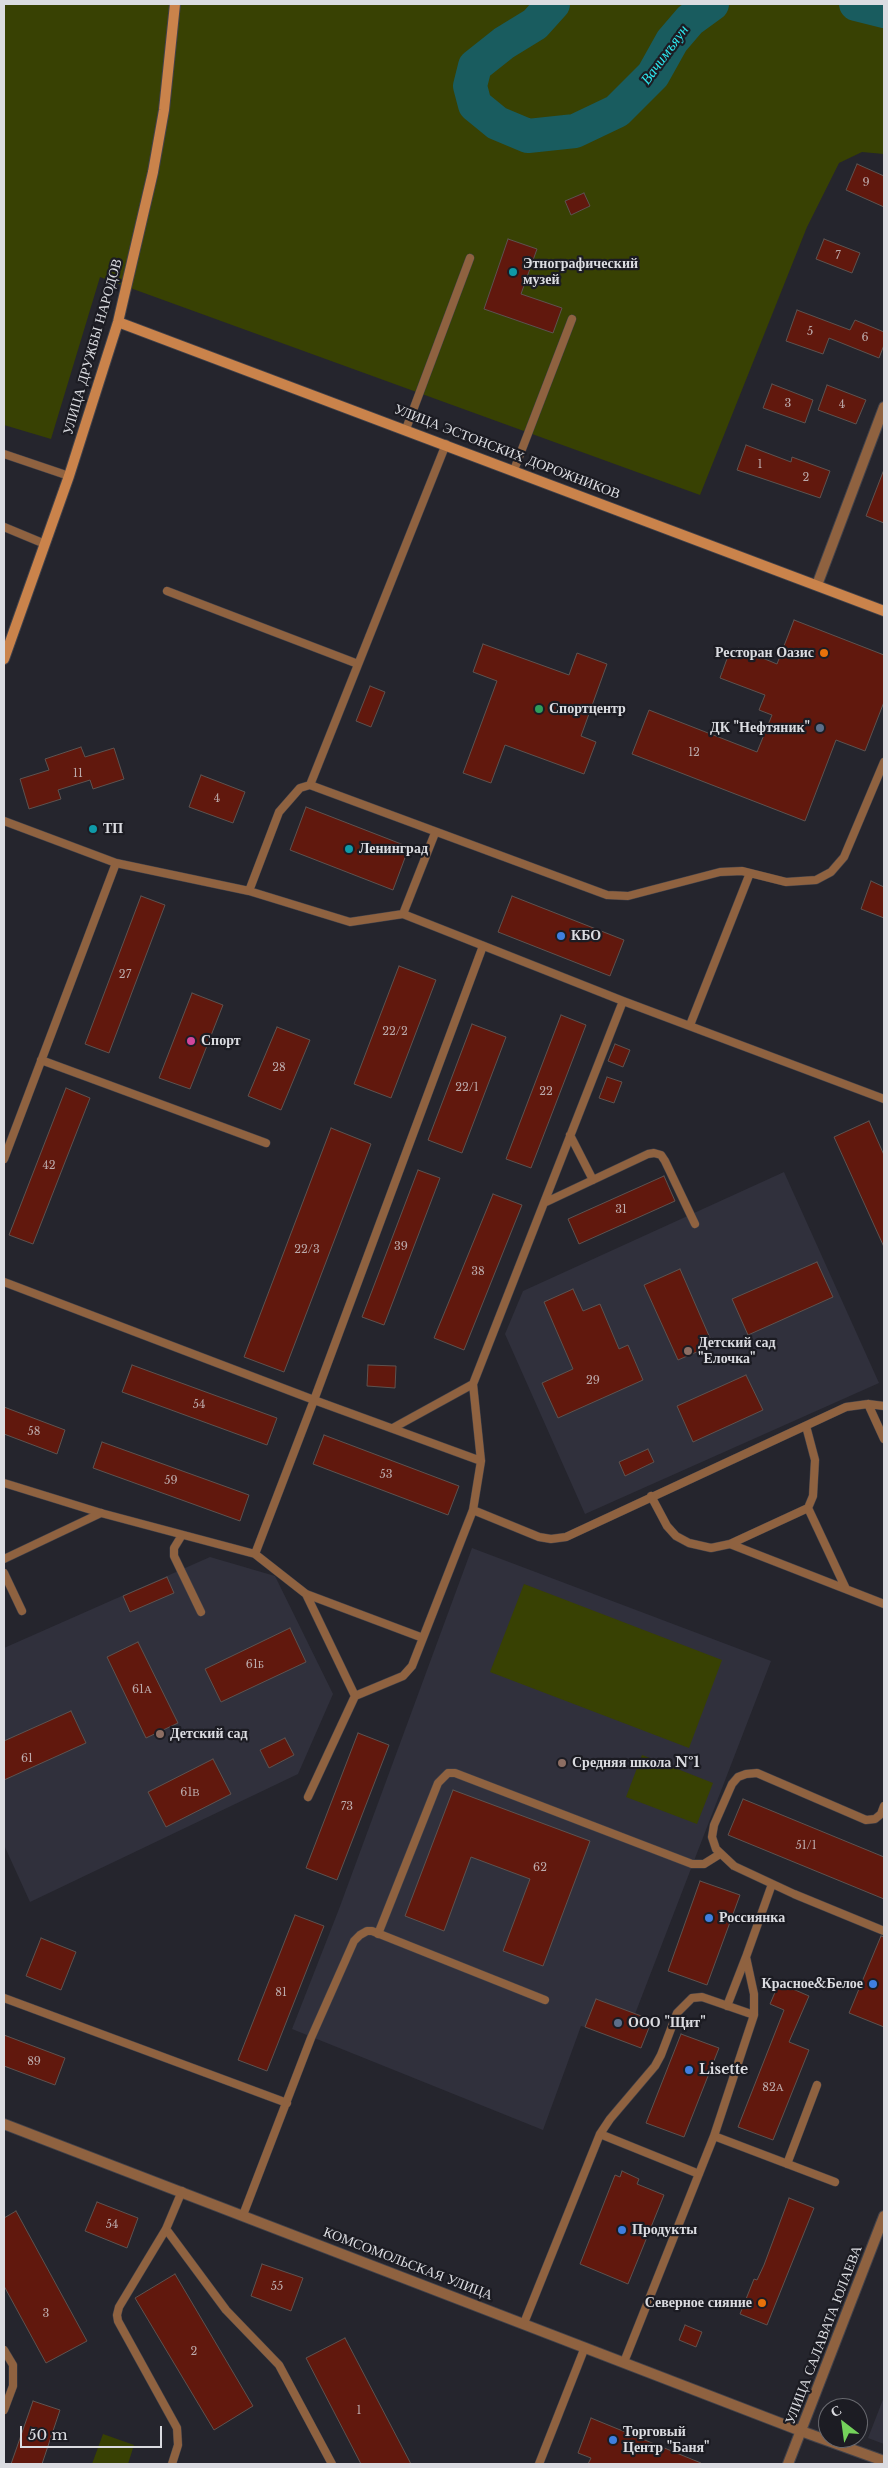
<!DOCTYPE html>
<meta charset="utf-8">
<style>
body{margin:0}
#map{position:relative;width:888px;height:2468px;overflow:hidden;background:#25252d;font-family:"Libre Baskerville",serif}
canvas{display:block}
.frame{position:absolute;inset:0;border:5px solid #dbdce1;pointer-events:none}
.north{position:absolute;left:818px;top:2398px;width:50px;height:50px;box-sizing:border-box;background:#1c1c23;border:1px solid #68696f;border-radius:50%;rotate:330deg;font-size:14px;font-weight:700;line-height:20px;text-align:center;color:#dbdce1}
.north::after{content:'';display:block;margin:auto;width:18px;height:22px;background:#74d25b;clip-path:polygon(50% 0,100% 100%,50% 72%,0 100%)}
.scale{position:absolute;left:20px;top:2426px;width:142px;height:22px;box-sizing:border-box;border:2px solid #dbdce1;border-top:0;padding-left:6px;font-size:15px;line-height:18px;white-space:nowrap;color:#dbdce1;-webkit-text-stroke:4px #1c1c23;paint-order:stroke}
</style>
<div id="map">
<canvas width="888" height="2468"></canvas>
<div class="frame"></div>
<div class="north">С</div>
<div class="scale">50 m</div>
</div>
<script>
const c = document.querySelector('canvas').getContext('2d');
c.lineJoin = 'round';
function paint(path, color) { c.fillStyle = color; c.fill(path, 'evenodd'); }
const toPath = rows => new Path2D(rows.map(r => 'M' + r).join(''));
function strokePath(path, color, width, dash) { c.strokeStyle = color; c.lineWidth = width; c.lineCap = dash ? 'butt' : 'round'; c.setLineDash(dash || []); c.stroke(path); }
function drawText(font, color, halo, rows, align = 'center') {
  c.font = font + ' "Libre Baskerville",serif'; c.lineWidth = 4.5; c.setLineDash([]); c.textBaseline = 'middle'; c.strokeStyle = halo; c.fillStyle = color; for (const [text, x, y, turn = 0] of rows) {
    c.save(); c.translate(x, y); c.rotate((+turn || 0) * Math.PI / 180); c.textAlign = isNaN(turn) ? turn : align; if (halo) c.strokeText(text, 0, 0); c.fillText(text, 0, 0); c.restore();
  }
}
paint(toPath([
 [784,1172,879,1383,585,1514,505,1334,523,1291],
 [472,1548,771,1661,635,2014,596,1999,585,2027,581,2026,543,2130,292,2029,339,1909],
 [210,1557,275,1576,333,1694,298,1774,30,1902,4,1845,4,1648],
 [884,2397,884,2444,868,2438]
]), '#30303c');
paint(toPath([
 [4,4,884,4,884,154,862,152,839,163,807,227,700,495,100,277,51,439,4,425],
 [584,193,590,206,571,215,565,201],
 [508,239,537,250,521,294,553,333,484,309],
 [524,1584,722,1660,689,1748,490,1672],
 [642,1755,713,1783,697,1824,626,1797],
 [103,2434,134,2445,128,2464,92,2464]
]), '#384103');
strokePath(toPath([
 [553,4,535,24,504,43,475,66,470,86,475,105,497,123,528,136,575,131,617,111,653,75,672,41,690,20,712,4],
 [856,4,884,11]
]), '#195c5f', 34);
const building = toPath([
 [857,164,884,176,884,207,846,190,857,164],
 [584,193,590,206,571,215,565,201,584,193],
 [508,239,537,249,521,294,562,308,553,333,484,309,508,239],
 [824,239,860,253,852,273,816,259,824,239],
 [797,310,850,330,855,320,884,332,884,345,879,358,829,338,823,354,786,341,797,310],
 [772,384,813,400,805,423,763,408,772,384],
 [827,385,866,400,856,424,818,410,827,385],
 [746,445,791,462,792,457,830,471,820,498,737,470,746,445],
 [883,472,884,472,884,523,866,516,883,472],
 [794,620,884,655,884,702,865,751,836,740,805,821,632,754,649,710,757,752,772,715,759,710,765,695,720,678,728,656,734,658,738,648,777,664,794,620],
 [483,644,569,675,577,653,607,664,581,736,596,742,584,774,505,745,491,783,463,773,497,681,473,672,483,644],
 [370,686,385,692,371,727,356,721,370,686],
 [81,747,85,757,114,748,124,779,93,789,90,780,58,790,61,799,29,809,20,779,49,770,45,759,81,747],
 [201,775,245,792,233,823,189,807,201,775],
 [306,807,409,847,393,890,290,850,306,807],
 [871,881,884,887,884,918,861,909,871,881],
 [141,896,165,905,109,1053,85,1044,141,896],
 [512,896,624,940,610,976,498,932,512,896],
 [399,966,436,980,391,1098,354,1084,399,966],
 [192,993,223,1005,190,1089,159,1078,192,993],
 [561,1015,586,1025,531,1168,506,1159,561,1015],
 [472,1024,506,1037,462,1153,428,1140,472,1024],
 [277,1027,310,1040,281,1110,248,1096,277,1027],
 [615,1044,630,1050,623,1067,608,1061,615,1044],
 [607,1077,622,1082,614,1103,599,1098,607,1077],
 [66,1088,90,1098,33,1244,9,1235,66,1088],
 [869,1121,884,1155,884,1247,834,1137,869,1121],
 [331,1128,371,1144,284,1372,244,1357,331,1128],
 [418,1170,440,1178,384,1325,362,1317,418,1170],
 [664,1176,675,1201,579,1244,568,1219,664,1176],
 [493,1194,522,1205,464,1350,434,1338,493,1194],
 [817,1262,833,1297,748,1335,732,1299,817,1262],
 [680,1269,713,1345,678,1360,644,1285,680,1269],
 [573,1289,583,1311,600,1304,619,1349,628,1345,643,1380,558,1418,542,1383,573,1369,544,1302,573,1289],
 [132,1365,277,1418,267,1445,122,1392,132,1365],
 [368,1365,396,1366,395,1388,367,1386,368,1365],
 [746,1375,763,1410,693,1442,677,1406,746,1375],
 [4,1407,65,1430,57,1454,4,1434,4,1407],
 [324,1435,459,1486,448,1515,313,1464,324,1435],
 [102,1442,249,1495,240,1521,93,1468,102,1442],
 [648,1449,654,1462,625,1476,619,1462,648,1449],
 [167,1577,174,1593,130,1612,123,1596,167,1577],
 [290,1628,306,1662,221,1702,205,1669,290,1628],
 [138,1642,178,1723,146,1738,107,1657,138,1642],
 [71,1711,86,1743,4,1780,4,1741,71,1711],
 [358,1733,389,1745,337,1880,306,1868,358,1733],
 [285,1738,294,1755,269,1768,260,1750,285,1738],
 [213,1759,231,1794,166,1827,148,1792,213,1759],
 [453,1790,590,1841,543,1966,503,1951,530,1879,471,1857,444,1931,405,1916,453,1790],
 [743,1799,884,1857,884,1899,728,1835,743,1799],
 [700,1881,740,1895,707,1985,668,1971,700,1881],
 [295,1915,324,1926,267,2071,238,2060,295,1915],
 [881,1936,884,1937,884,2027,849,2013,881,1936],
 [41,1938,76,1952,61,1990,26,1976,41,1938],
 [779,1983,809,1996,789,2042,809,2050,773,2140,738,2127,784,2010,770,2004,779,1983],
 [596,1999,652,2020,641,2048,585,2027,596,1999],
 [681,2034,719,2048,684,2137,646,2123,681,2034],
 [4,2035,65,2058,55,2085,4,2066,4,2035],
 [622,2171,639,2179,637,2184,664,2195,628,2284,580,2264,615,2175,620,2177,622,2171],
 [789,2198,814,2208,767,2325,740,2314,754,2279,757,2280,764,2265,789,2198],
 [97,2202,138,2218,127,2248,85,2231,97,2202],
 [16,2211,87,2341,46,2363,4,2286,4,2218,16,2211],
 [262,2264,303,2278,291,2311,251,2296,262,2264],
 [175,2274,253,2406,214,2430,135,2298,175,2274],
 [685,2325,702,2332,696,2347,679,2340,685,2325],
 [345,2338,411,2464,361,2464,306,2358,345,2338],
 [33,2401,60,2410,42,2464,11,2464,33,2401],
 [591,2418,701,2463,701,2464,588,2464,591,2458,578,2453,591,2418]
]);
paint(building, '#61180d');
strokePath(building, '#5d5350', 1);
const service = toPath([
 [406,429,470,258],
 [4,454,69,476],
 [514,470,572,319],
 [4,527,45,544],
 [167,591,358,664],
 [310,785,446,444],
 [4,821,116,863,4,1159],
 [116,863,249,891,279,812,300,788,310,785,607,895,628,896,720,872,742,871,786,882,816,880,831,872,844,857,884,762],
 [249,891,350,922,403,914,623,1001,884,1099],
 [403,914,435,833],
 [690,1025,750,873],
 [41,1060,266,1143],
 [570,1135,593,1180],
 [544,1203,648,1154,654,1153,661,1155,665,1161,695,1224],
 [4,1282,314,1400,255,1554,101,1513,4,1483],
 [868,1404,884,1439],
 [806,1426,815,1460,813,1496,808,1508,846,1589],
 [393,1428,473,1384],
 [481,1461,314,1400,483,946],
 [651,1496,667,1526,676,1536,689,1543,711,1548,730,1544,808,1508],
 [473,1510,539,1537,551,1539,566,1537,846,1407,868,1404,884,1406],
 [182,1535,174,1548,174,1556,201,1612],
 [730,1544,884,1604],
 [255,1554,306,1594,423,1638],
 [4,1559,101,1513],
 [4,1573,22,1611],
 [306,1594,355,1696,308,1797],
 [355,1696,403,1676,412,1666,473,1510,481,1461,473,1384,623,1001],
 [884,1806,881,1814,875,1819,866,1820,757,1773,746,1774,738,1777,732,1784,714,1825,712,1837,716,1849,734,1866,794,1894,884,1931],
 [378,1934,438,1783,448,1773,455,1773,692,1864,704,1864,720,1854],
 [4,1998,287,2103],
 [727,2006,746,1957],
 [600,2134,610,2119,655,2066,661,2055,677,2013,692,1998,702,1997,754,2015],
 [714,2136,835,2182],
 [787,2164,817,2085],
 [243,2215,311,2038,354,1941,360,1935,367,1931,372,1931,545,2000],
 [166,2229,226,2310,279,2365,332,2464],
 [524,2323,600,2134,699,2174],
 [4,2350,13,2365,13,2386,4,2410],
 [624,2362,714,2136,754,2015,754,1994,746,1957,772,1884],
 [172,2464,178,2445,177,2428,118,2321,117,2315,119,2307,166,2229,182,2191],
 [539,2464,585,2347]
]);
const minor = toPath([
 [817,585,884,407],
 [801,2431,884,2461]
]);
const tertiary = toPath([
 [4,2124,801,2431],
 [788,2464,884,2216]
]);
const secondary = toPath([
 [118,322,884,611],
 [4,659,69,476,118,322,153,172,164,110,175,4]
]);
strokePath(service, '#42424a', 9);
strokePath(minor, '#42424a', 12);
strokePath(tertiary, '#42424a', 12);
strokePath(secondary, '#42424a', 12);
strokePath(service, '#8f6240', 8);
strokePath(minor, '#8f6240', 10);
strokePath(tertiary, '#8f6240', 10);
strokePath(secondary, '#ca834b', 10);
for (const [x, y, r, color] of [
 [513,272,5,"#0f9aa8"],
 [824,653,5,"#e8710a"],
 [539,709,5,"#2e9e5b"],
 [820,728,5,"#5c6f8a"],
 [93,829,5,"#0f9aa8"],
 [349,849,5,"#0f9aa8"],
 [561,936,5,"#3f7fe0"],
 [191,1041,5,"#d1479c"],
 [688,1351,5,"#8d6e63"],
 [160,1734,5,"#8d6e63"],
 [562,1763,5,"#8d6e63"],
 [709,1918,5,"#3f7fe0"],
 [873,1984,5,"#3f7fe0"],
 [618,2023,5,"#5c6f8a"],
 [689,2070,5,"#3f7fe0"],
 [622,2230,5,"#3f7fe0"],
 [762,2303,5,"#e8710a"],
 [613,2440,5,"#3f7fe0"]
]) { const dot = new Path2D(); dot.arc(x, y, r, 0, 2 * Math.PI); c.fillStyle = color; c.fill(dot); strokePath(dot, '#1c1c23', 2); }
drawText('11px', '#bcabac', null, [
 ["9",866,183],
 ["7",838,256],
 ["5",810,332],
 ["6",865,338],
 ["3",788,404],
 ["4",842,405],
 ["1",760,465],
 ["2",806,478],
 ["12",694,753],
 ["11",78,774],
 ["4",217,799],
 ["27",125,975],
 ["22/2",395,1032],
 ["28",279,1068],
 ["22/1",467,1088],
 ["22",546,1092],
 ["42",49,1166],
 ["31",621,1210],
 ["39",401,1247],
 ["22/3",307,1250],
 ["38",478,1272],
 ["29",593,1381],
 ["54",199,1405],
 ["58",34,1432],
 ["53",386,1475],
 ["59",171,1481],
 ["61Б",255,1665],
 ["61А",142,1690],
 ["61",27,1759],
 ["61В",190,1793],
 ["73",347,1807],
 ["51/1",806,1846],
 ["62",540,1868],
 ["81",281,1993],
 ["89",34,2062],
 ["82А",773,2088],
 ["54",112,2225],
 ["55",277,2287],
 ["3",46,2314],
 ["2",194,2352],
 ["1",359,2411]
]);
drawText('bold 14px', '#dbdce1', '#1c1c23', [
 ["Этнографический",523,264],
 ["музей",523,280],
 ["Ресторан Оазис",814,653,"right"],
 ["Спортцентр",549,709],
 ["ДК \"Нефтяник\"",810,728,"right"],
 ["ТП",103,829],
 ["Ленинград",359,849],
 ["КБО",571,936],
 ["Спорт",201,1041],
 ["Детский сад",698,1343],
 ["\"Елочка\"",698,1359],
 ["Детский сад",170,1734],
 ["Средняя школа №1",572,1763],
 ["Россиянка",719,1918],
 ["Красное&Белое",863,1984,"right"],
 ["ООО \"Щит\"",628,2023],
 ["Lisette",699,2070],
 ["Продукты",632,2230],
 ["Северное сияние",752,2303,"right"],
 ["Торговый",623,2432],
 ["Центр \"Баня\"",623,2448]
], 'left');
drawText('14px', '#dbdce1', '#1c1c23', [
 ["УЛИЦА ДРУЖБЫ НАРОДОВ",93,347,-74],
 ["УЛИЦА ЭСТОНСКИХ ДОРОЖНИКОВ",507,452,21],
 ["КОМСОМОЛЬСКАЯ УЛИЦА",408,2264,21],
 ["УЛИЦА САЛАВАТА ЮЛАЕВА",824,2335,-69]
]);
drawText('italic 15px', '#2de8f0', '#1c1c23', [
 ["Вачимъяун",665,55,-54]
]);
</script>
